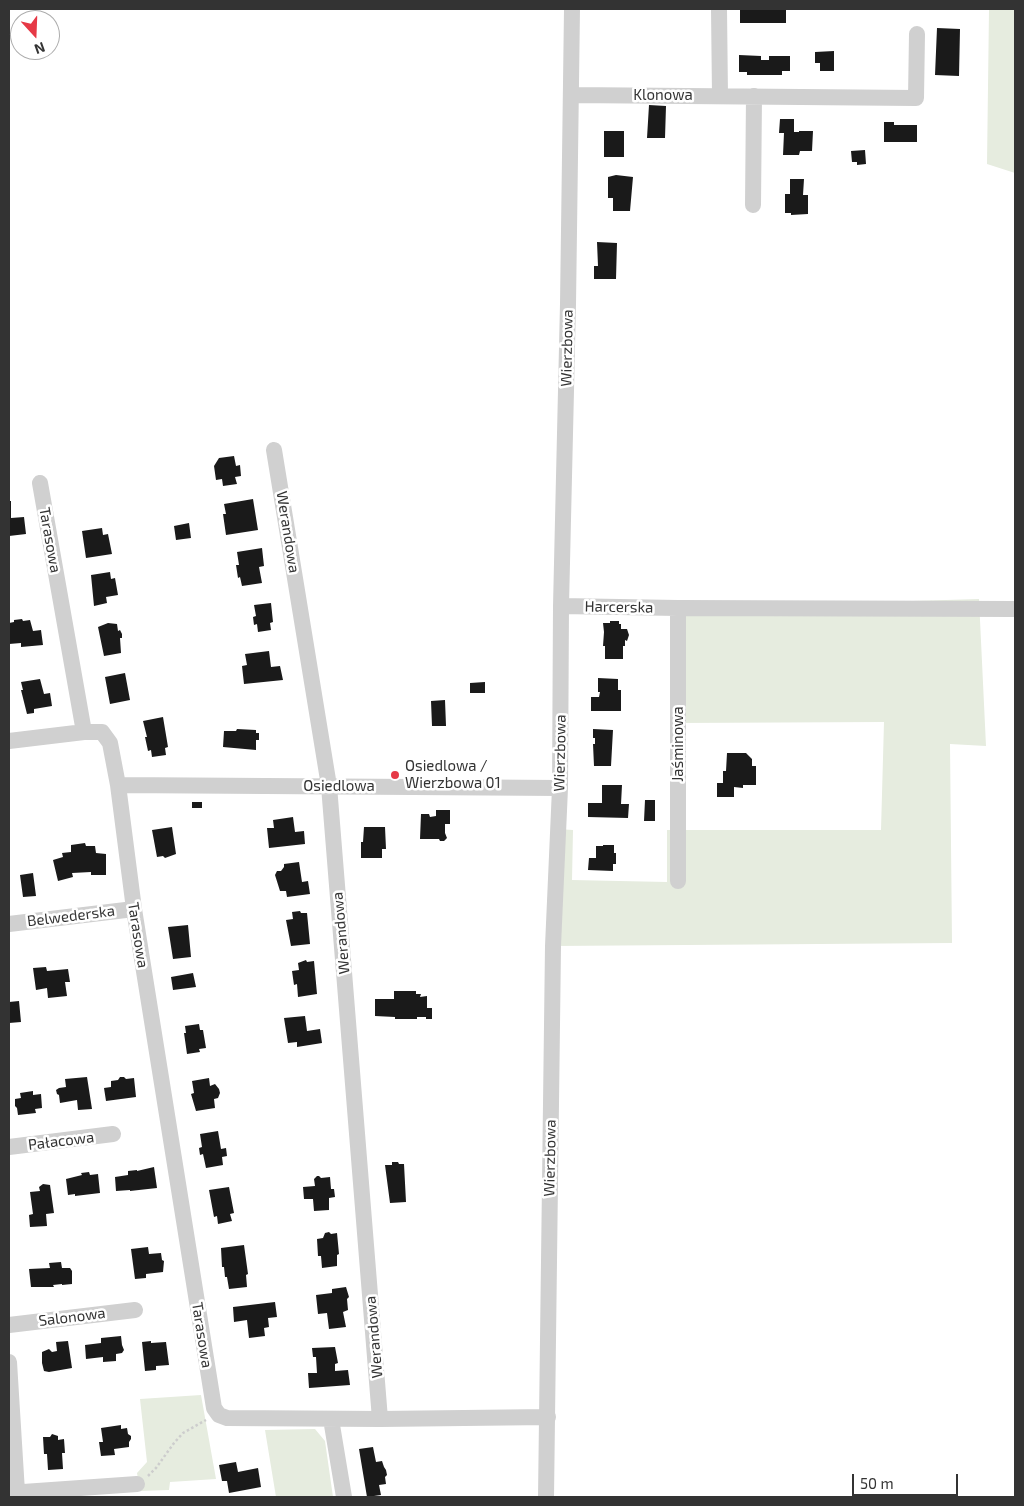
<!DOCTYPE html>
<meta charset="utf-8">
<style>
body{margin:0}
#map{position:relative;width:1024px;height:1506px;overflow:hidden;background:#fff;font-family:"Exo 2",sans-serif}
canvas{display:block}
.frame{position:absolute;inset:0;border:10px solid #333;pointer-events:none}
.north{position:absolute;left:10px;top:10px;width:50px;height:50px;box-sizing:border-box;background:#fff;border:1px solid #adadad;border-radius:50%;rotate:160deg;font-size:14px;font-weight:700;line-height:20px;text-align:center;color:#333}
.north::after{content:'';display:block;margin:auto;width:18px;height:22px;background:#e63946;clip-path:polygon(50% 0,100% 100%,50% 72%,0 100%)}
.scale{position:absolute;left:852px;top:1474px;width:106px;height:22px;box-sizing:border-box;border:2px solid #333;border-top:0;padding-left:6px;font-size:15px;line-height:18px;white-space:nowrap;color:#333;-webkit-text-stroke:4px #fff;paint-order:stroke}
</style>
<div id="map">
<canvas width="1024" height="1506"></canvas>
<div class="frame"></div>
<div class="north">N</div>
<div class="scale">50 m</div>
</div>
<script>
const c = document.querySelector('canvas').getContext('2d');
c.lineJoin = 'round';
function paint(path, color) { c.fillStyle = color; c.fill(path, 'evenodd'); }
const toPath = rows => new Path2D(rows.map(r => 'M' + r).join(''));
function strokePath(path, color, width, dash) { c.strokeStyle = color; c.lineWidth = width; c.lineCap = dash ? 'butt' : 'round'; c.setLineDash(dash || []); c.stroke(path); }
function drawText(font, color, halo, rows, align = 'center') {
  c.font = font + ' "Exo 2",sans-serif'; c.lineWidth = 5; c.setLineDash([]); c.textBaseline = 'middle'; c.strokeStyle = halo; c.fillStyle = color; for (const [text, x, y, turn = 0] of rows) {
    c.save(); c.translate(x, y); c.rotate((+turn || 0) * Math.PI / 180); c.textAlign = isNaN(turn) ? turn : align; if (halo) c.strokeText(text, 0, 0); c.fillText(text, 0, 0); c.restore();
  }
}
paint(toPath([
 [989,9,1015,9,1015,173,987,164],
 [979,599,986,746,950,744,952,943,553,946,557,829,573,830,572,880,667,882,667,830,881,830,884,722,678,723,678,608],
 [201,1395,216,1479,170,1482,169,1490,140,1491,137,1473,147,1462,140,1399],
 [315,1429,325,1441,333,1497,276,1497,265,1430]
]), '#e6ecdf');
paint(toPath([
 [740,9,786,9,786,23,740,23],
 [937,28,960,29,959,76,935,75],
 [834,51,834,71,820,71,820,63,815,63,815,52],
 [739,55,761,56,761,60,769,60,769,56,790,56,790,71,782,71,782,75,747,75,747,72,739,72],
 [649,105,666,106,665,138,647,138],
 [780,119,794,119,794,132,799,132,799,131,813,131,812,151,800,151,799,155,783,155,784,133,779,133],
 [884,122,894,122,894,125,917,125,917,142,884,142],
 [604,131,624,131,624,157,604,157],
 [865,150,866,164,857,165,857,162,852,162,851,151],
 [616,175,633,177,630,211,613,211,613,198,608,198,608,177],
 [790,179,804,179,803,195,808,195,808,214,791,215,791,213,785,213,785,194,790,194],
 [597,242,617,243,616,279,594,279,594,266,598,266],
 [234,456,236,466,240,465,241,476,235,477,237,484,223,486,222,479,216,480,214,466,219,458],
 [253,499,258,530,226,535,223,514,226,514,224,504],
 [9,501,11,501,11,518,24,517,26,534,9,536],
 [189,523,191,538,176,540,174,526],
 [102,528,103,535,108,534,112,554,86,558,82,531],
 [262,548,264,566,259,567,262,583,242,586,240,577,238,578,236,565,239,565,237,552],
 [110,572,111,579,115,578,118,595,106,597,107,603,94,606,91,575],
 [271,603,273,622,270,623,271,630,258,632,257,624,254,625,253,617,256,616,254,605],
 [22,619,23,621,30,620,33,631,41,630,43,645,21,647,21,643,9,644,9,623,14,622,14,620],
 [610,621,619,621,619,624,621,624,621,629,627,629,629,635,627,641,625,640,625,646,623,646,623,659,605,659,605,646,603,646,604,632,603,623,610,623],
 [108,623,117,624,118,631,120,630,122,634,122,638,120,638,121,653,104,656,98,627],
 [269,651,271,667,280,666,283,680,244,684,242,666,247,665,245,654],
 [125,673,130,700,110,704,105,677],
 [598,678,618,679,618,690,621,690,621,711,591,711,591,697,599,697,600,692,598,692],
 [40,679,44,694,50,693,52,706,34,709,34,713,27,714,21,690,23,690,21,682],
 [485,682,485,693,470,693,470,683],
 [445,700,446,726,432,726,431,701],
 [163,717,168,747,165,748,166,755,152,757,151,750,148,751,145,737,147,737,143,721],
 [237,729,256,730,256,733,259,733,259,740,256,740,256,750,223,747,224,731,236,731],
 [593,729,613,730,611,766,594,766,593,744,595,744,595,738,593,738],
 [727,753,746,753,752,759,752,766,756,766,756,785,743,785,743,788,734,787,734,797,717,797,717,783,723,783,723,771,726,771],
 [602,785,622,785,621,804,629,804,628,818,588,817,588,803,602,803],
 [645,800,655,800,655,821,644,821],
 [192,802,202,802,202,808,192,808],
 [436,810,450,810,450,824,445,824,445,833,447,838,444,841,440,841,439,839,420,839,421,814,429,814,430,817,436,816],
 [293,817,295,832,304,831,305,844,269,848,267,828,274,828,273,820],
 [172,827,176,854,165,858,163,856,157,857,152,830],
 [364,827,385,827,386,849,382,849,382,858,361,858,361,842,363,842],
 [85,843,86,846,95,846,96,853,106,854,106,875,91,875,91,872,72,873,73,877,58,881,53,860,63,857,62,853,71,852,71,845],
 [603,845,614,845,614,853,616,853,616,864,613,864,613,871,588,870,589,858,596,858,596,846,603,846],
 [299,862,302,882,308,881,310,894,287,897,286,891,280,891,275,875,277,871,281,871,284,867,284,864],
 [33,873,36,896,23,897,20,875],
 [300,911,301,913,307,913,310,944,291,946,286,920,293,919,292,912],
 [188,925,191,957,173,959,168,927],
 [306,960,307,962,314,961,317,994,298,997,297,984,294,985,292,971,299,970,298,963],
 [46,967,47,971,68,969,70,982,65,982,67,996,48,998,47,988,36,990,33,968],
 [193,973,196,987,173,990,171,977],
 [394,991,416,991,416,994,421,994,420,997,427,996,427,1008,432,1008,432,1019,426,1019,426,1017,417,1017,417,1019,395,1019,395,1017,375,1016,375,999,394,999],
 [19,1001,21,1022,9,1023,9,1002],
 [305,1016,307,1031,320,1029,322,1043,297,1047,297,1042,288,1043,284,1018],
 [199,1024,200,1030,203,1030,206,1048,199,1049,200,1052,187,1054,184,1033,186,1033,185,1026],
 [87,1077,92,1109,78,1110,77,1100,60,1103,59,1095,57,1094,56,1090,59,1088,66,1087,65,1079],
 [120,1077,124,1077,126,1079,134,1078,136,1097,106,1101,104,1088,111,1087,111,1081,118,1080],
 [209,1078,210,1086,215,1084,219,1089,220,1093,218,1098,214,1099,215,1108,196,1111,191,1094,194,1093,192,1081],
 [33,1091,33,1095,41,1094,42,1108,35,1109,36,1113,18,1115,17,1108,15,1106,15,1099,21,1098,20,1093],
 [218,1131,221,1149,226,1148,227,1156,222,1157,223,1165,206,1168,203,1154,200,1155,199,1148,202,1147,200,1134],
 [392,1162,398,1162,399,1164,404,1164,406,1202,390,1203,385,1165,392,1165],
 [154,1167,157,1188,130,1191,130,1190,116,1191,115,1177,128,1175,128,1171,137,1170,137,1171],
 [89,1172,90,1175,98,1174,100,1193,75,1196,75,1194,68,1195,66,1179,82,1175,81,1173],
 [317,1176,319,1176,321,1178,330,1177,331,1189,334,1189,335,1197,329,1198,329,1210,314,1211,313,1199,304,1199,303,1187,315,1186,314,1179],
 [43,1184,50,1185,54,1213,46,1214,47,1226,30,1227,29,1215,33,1214,30,1192,40,1191,39,1187],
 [229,1187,234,1213,230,1214,232,1221,218,1224,217,1216,214,1217,209,1190],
 [329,1232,331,1234,337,1233,339,1254,337,1255,337,1266,322,1268,321,1256,318,1256,317,1239,323,1238,325,1233],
 [244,1245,248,1274,246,1275,247,1287,229,1289,227,1277,225,1277,224,1267,222,1267,221,1248],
 [148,1247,149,1254,161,1253,162,1260,164,1261,163,1272,146,1274,146,1278,135,1279,131,1249],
 [61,1262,62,1268,70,1268,72,1271,72,1284,62,1285,62,1284,53,1285,54,1287,31,1287,29,1269,50,1268,49,1263],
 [346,1287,349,1297,347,1299,348,1310,343,1312,346,1327,329,1329,327,1313,318,1314,316,1295,332,1293,332,1289],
 [275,1302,277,1317,268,1318,269,1327,264,1328,265,1336,249,1338,247,1320,234,1322,233,1307],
 [121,1336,122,1345,124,1350,122,1353,116,1354,116,1361,103,1362,103,1357,86,1359,85,1345,101,1343,101,1338],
 [68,1341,72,1368,49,1372,44,1371,42,1363,42,1352,49,1349,52,1352,57,1351,56,1342],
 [151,1341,151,1343,166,1342,169,1365,156,1366,156,1370,145,1371,142,1342],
 [335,1347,338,1363,335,1364,335,1371,348,1370,350,1385,309,1388,308,1373,317,1373,316,1357,313,1357,312,1348],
 [121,1425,121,1429,127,1428,128,1434,131,1436,131,1439,129,1442,129,1447,114,1449,115,1455,101,1456,99,1442,103,1442,101,1428],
 [52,1434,58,1436,58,1440,64,1439,65,1453,62,1453,63,1469,48,1470,47,1454,44,1454,43,1437,50,1437],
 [373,1447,376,1462,382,1461,384,1467,386,1470,387,1475,385,1477,386,1484,379,1485,381,1495,367,1497,359,1449],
 [236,1462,238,1472,258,1468,261,1487,229,1493,227,1481,222,1481,219,1465]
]), '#1a1a1a');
strokePath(toPath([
 [148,1476,156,1468,174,1443,183,1433,206,1420]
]), '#cdcdcd', 2.5, [2.5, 2.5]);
strokePath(toPath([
 [719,9,720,96],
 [571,95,916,98,917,34],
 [753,205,754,96],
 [274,450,329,786,380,1419],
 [40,483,84,732],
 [561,606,678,608,1015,609],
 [9,741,84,732,102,732,110,743,118,785,134,909,214,1408,219,1415,227,1418,380,1419,548,1417],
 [118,785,560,788],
 [678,881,678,608],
 [9,924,134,909],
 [9,1147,113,1134],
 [9,1325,135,1310],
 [9,1362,17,1492],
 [331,1419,344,1497],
 [9,1493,137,1484],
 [546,1497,553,946,560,788,561,606,568,304,572,9]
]), '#d0d0d0', 16);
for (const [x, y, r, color] of [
 [395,775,5,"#e63946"]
]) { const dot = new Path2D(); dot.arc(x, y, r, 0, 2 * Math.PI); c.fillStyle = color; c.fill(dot); strokePath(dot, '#fff', 2); }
drawText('15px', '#333', '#fff', [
 ["Klonowa",663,95],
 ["Wierzbowa",567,348,-89],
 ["Werandowa",288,532,81],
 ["Tarasowa",50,540,80],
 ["Harcerska",619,607,1],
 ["Jaśminowa",678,744,-90],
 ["Wierzbowa",560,753,-89],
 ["Osiedlowa",339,786],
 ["Belwederska",71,916,-7],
 ["Werandowa",341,933,-95],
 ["Tarasowa",138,935,81],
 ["Pałacowa",61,1141,-7],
 ["Wierzbowa",550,1158,-89],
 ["Salonowa",72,1317,-7],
 ["Tarasowa",202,1335,81],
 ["Werandowa",374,1337,-95]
]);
drawText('15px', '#333', '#fff', [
 ["Osiedlowa /",405,766],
 ["Wierzbowa 01",405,783]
], 'left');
</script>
